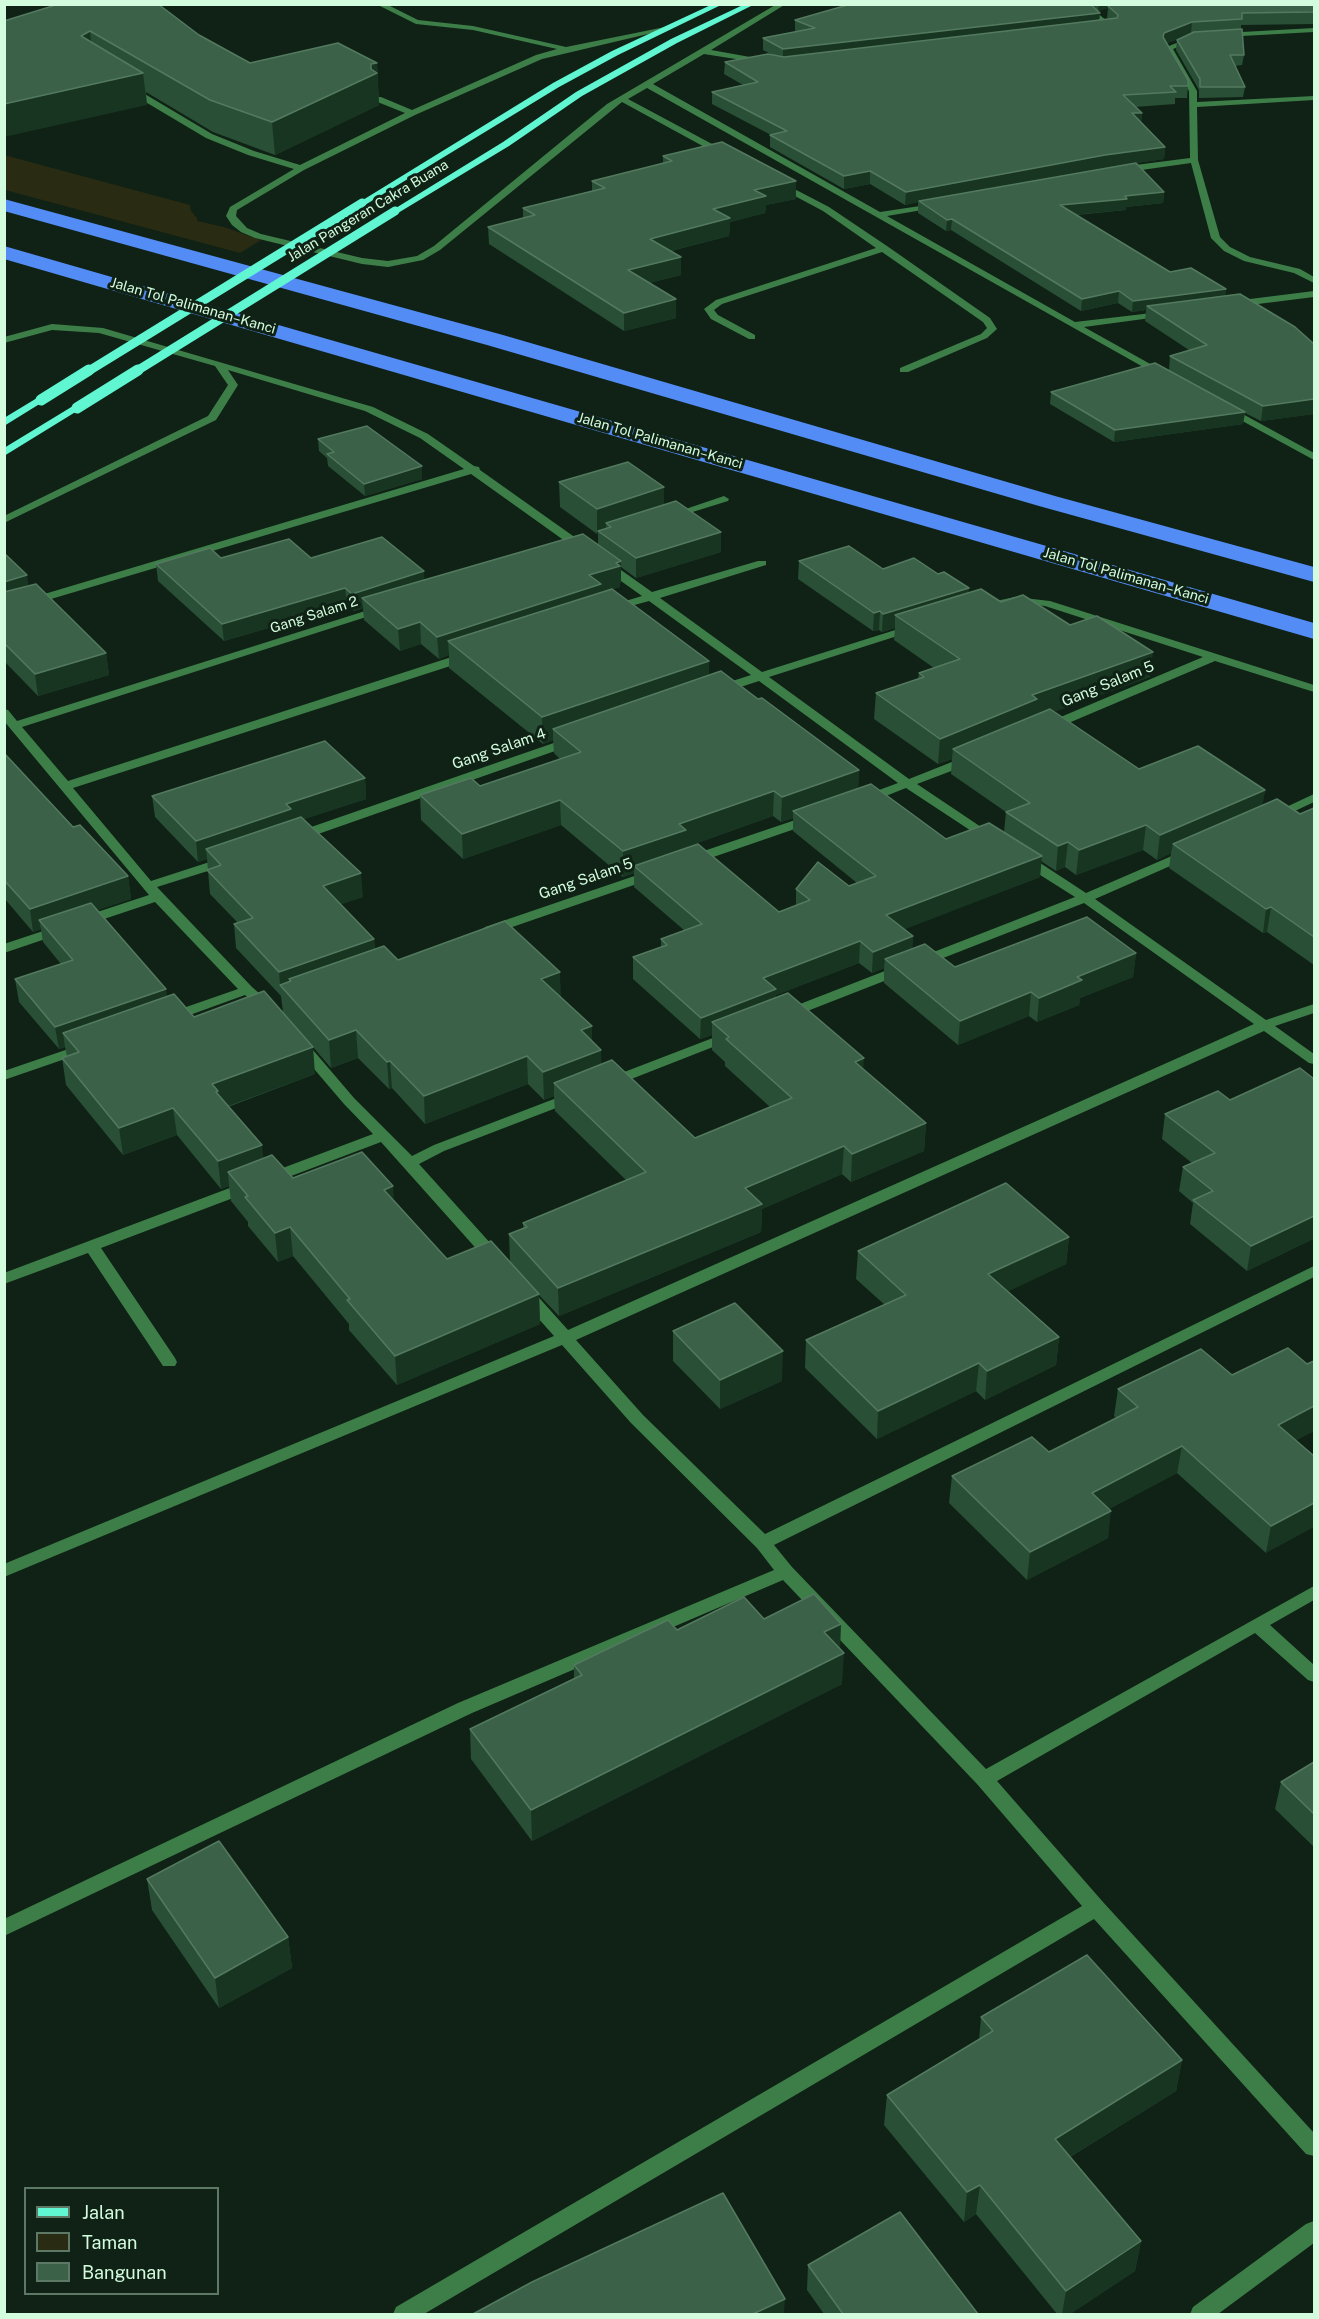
<!DOCTYPE html>
<meta charset="utf-8">
<style>
body{margin:0}
#map{position:relative;width:1319px;height:2319px;overflow:hidden;background:#0f2215;font-family:"Public Sans",sans-serif}
canvas{display:block}
.frame{position:absolute;inset:0;border:6px solid #d2fcdd;pointer-events:none}
.legend{position:absolute;left:24px;top:2187px;width:195px;height:108px;box-sizing:border-box;background:#0f2215;border:2px solid #5d7965;margin:0;padding:8px 10px;list-style:none;font-size:18px;color:#d2fcdd}
.legend li{display:flex;align-items:center;gap:12px;height:30px}
.legend b{width:30px;border:2px solid #5d7965}
</style>
<div id="map">
<canvas width="1319" height="2319"></canvas>
<div class="frame"></div>
<ul class="legend">
<li><b style="height:8px;background:#60f6d2"></b>Jalan</li>
<li><b style="height:16px;background:#292b12"></b>Taman</li>
<li><b style="height:16px;background:#3b6248"></b>Bangunan</li>
</ul>
</div>
<script>
const c = document.querySelector('canvas').getContext('2d');
c.lineJoin = 'round';
function paint(path, color) { c.fillStyle = color; c.fill(path, 'evenodd'); }
const toPath = rows => new Path2D(rows.map(r => 'M' + r).join(''));
function strokePath(path, color, width, dash) { c.strokeStyle = color; c.lineWidth = width; c.lineCap = dash ? 'butt' : 'round'; c.setLineDash(dash || []); c.stroke(path); }
function drawText(font, color, halo, rows, align = 'center') {
  c.font = font + ' "Public Sans",sans-serif'; c.lineWidth = 6; c.setLineDash([]); c.textBaseline = 'middle'; c.strokeStyle = halo; c.fillStyle = color; for (const [text, x, y, turn = 0] of rows) {
    c.save(); c.translate(x, y); c.rotate((+turn || 0) * Math.PI / 180); c.textAlign = isNaN(turn) ? turn : align; if (halo) c.strokeText(text, 0, 0); c.fillText(text, 0, 0); c.restore();
  }
}
paint(toPath([
 [4,155,190,205,191,211,197,218,197,221,224,227,261,240,240,253,5,190]
]), '#292b12');
paint(toPath([
 [376,4,386,4,418,20,473,26,566,47,665,27,669,29,542,59,415,115,304,170,237,210,236,216,247,228,261,234,362,258,388,261,417,256,434,246,607,104,777,4,786,4,711,50,767,60,767,64,704,54,653,84,880,212,940,203,940,207,887,216,1075,322,1169,311,1169,315,1166,316,1084,327,1170,375,1161,377,647,88,628,99,727,152,727,156,721,156,622,102,440,250,423,260,388,267,362,264,255,238,241,232,232,225,226,216,230,207,294,169,248,155,206,138,127,91,127,87,133,87,212,134,254,151,300,165,405,113,375,101,375,97,381,97,412,110,536,55,557,49,473,30,416,24,376,4],
 [1079,4,1087,4,1115,28,1101,32,1101,28,1105,27,1079,4],
 [1314,28,1314,32,1224,37,1220,35,1224,33,1314,28],
 [1194,36,1197,36,1197,40,1173,49,1197,91,1197,102,1314,96,1314,100,1197,107,1198,160,1220,237,1230,247,1250,257,1300,269,1314,277,1314,283,1294,273,1244,261,1224,251,1211,238,1191,163,1120,173,1116,170,1120,167,1190,158,1189,91,1164,48,1194,36],
 [779,181,829,207,887,246,990,318,997,329,987,338,908,372,900,372,900,368,981,334,987,328,983,322,882,252,722,304,714,310,718,315,755,335,755,339,749,339,711,319,704,309,716,300,876,248,823,211,776,186,775,184,779,181],
 [1314,291,1314,297,1234,307,1229,304,1234,301,1314,291],
 [52,324,103,328,373,407,428,434,474,466,479,467,480,470,652,592,758,561,766,561,766,565,660,598,762,672,908,626,916,626,916,630,769,677,909,779,967,756,975,756,977,759,975,762,917,784,999,839,993,843,988,842,906,788,868,803,860,803,858,800,860,797,898,783,759,681,722,693,714,693,714,687,751,675,649,601,613,611,609,610,609,606,642,596,471,474,4,613,4,606,464,469,420,438,365,411,228,370,238,385,216,420,4,523,4,516,208,416,228,385,215,366,99,333,52,330,4,343,4,337,52,324],
 [1228,406,1314,453,1314,460,1224,411,1223,409,1228,406],
 [724,496,729,499,728,501,670,519,665,516,724,496],
 [1015,597,1050,601,1314,685,1314,692,1215,661,1052,730,1044,730,1044,724,1203,657,1045,606,1015,603,981,610,975,607,977,605,1015,597],
 [381,606,387,609,385,611,22,727,68,781,464,653,472,653,474,656,472,659,73,788,151,881,225,857,232,861,230,864,157,887,252,987,275,1007,268,1011,263,1010,245,995,176,1020,166,1020,164,1017,166,1014,238,989,155,902,89,924,79,924,77,921,79,918,149,895,4,721,4,709,8,710,17,721,381,606],
 [571,737,577,741,575,744,301,840,296,841,290,837,291,834,571,737],
 [1314,794,1314,802,1278,819,1268,819,1267,816,1314,794],
 [810,815,816,819,815,822,696,863,686,863,684,860,686,857,810,815],
 [1188,849,1193,850,1195,853,1193,856,1095,899,1266,1020,1314,1004,1314,1013,1275,1026,1314,1054,1314,1064,1309,1063,1264,1031,576,1340,643,1415,765,1534,1314,1266,1314,1277,774,1545,792,1567,986,1769,1314,1586,1314,1600,1270,1625,1314,1665,1314,1682,1308,1680,1255,1633,997,1781,1103,1902,1314,2133,1314,2156,1306,2154,1094,1919,424,2314,393,2314,396,2307,1082,1906,977,1784,783,1580,472,1713,4,1936,4,1919,458,1703,774,1570,757,1548,631,1423,562,1345,4,1577,4,1564,554,1336,521,1299,519,1295,521,1291,533,1291,568,1330,1254,1024,1084,903,792,1017,787,1018,780,1014,782,1011,1075,897,1018,861,1016,858,1018,855,1028,855,1086,893,1188,849],
 [652,870,659,874,657,877,495,933,485,933,483,930,485,927,652,870],
 [61,925,68,929,66,932,4,953,4,944,61,925],
 [731,1031,738,1035,736,1038,616,1085,611,1086,604,1082,606,1079,731,1031],
 [302,1042,307,1043,354,1098,412,1156,434,1145,567,1094,577,1094,579,1097,577,1100,444,1151,419,1164,501,1255,503,1259,501,1263,489,1263,381,1142,101,1248,175,1358,177,1362,175,1366,163,1366,88,1253,4,1284,4,1273,373,1134,344,1104,297,1049,295,1046,302,1042],
 [86,1043,91,1044,93,1047,91,1050,4,1080,4,1071,86,1043],
 [1314,2221,1314,2243,1218,2314,1190,2314,1193,2307,1306,2224,1314,2221]
]), '#3d7e48');
paint(toPath([
 [713,4,723,4,618,55,559,87,365,205,358,203,553,83,612,51,713,4],
 [745,4,755,4,677,43,582,96,509,146,398,213,391,211,503,142,576,92,671,39,745,4],
 [37,398,46,400,4,426,4,418,37,398],
 [73,406,82,408,4,456,4,448,73,406]
]), '#60f6d2');
paint(toPath([
 [4,199,503,335,1055,496,1314,567,1314,582,1039,506,487,345,4,211,4,199],
 [4,246,1314,623,1314,639,4,259,4,246]
]), '#548cf5');
strokePath(toPath([
 [87,372,362,203],
 [135,372,395,211]
]), '#60f6d2', 9);
strokePath(toPath([
 [41,400,89,370],
 [77,408,138,370]
]), '#60f6d2', 11);
paint(toPath([
 [1091,4,1314,4,1314,24,1241,25,1241,29,1244,55,1242,65,1235,66,1245,87,1243,97,1199,98,1199,90,1176,50,1177,40,1184,37,1167,43,1188,86,1187,98,1175,98,1175,104,1135,107,1142,113,1141,122,1165,147,1164,159,1136,163,1164,192,1163,203,1126,207,1126,210,1076,215,1170,272,1226,289,1225,296,1314,344,1314,414,1261,421,1245,413,1243,424,1114,442,1050,404,1051,392,1169,370,1170,356,1189,350,1145,321,1146,310,1132,312,1118,303,1081,311,951,230,946,231,918,213,918,202,905,205,870,184,844,189,770,147,770,135,771,135,712,104,712,92,743,85,724,74,725,62,773,55,763,50,763,38,795,32,795,20,1099,21,1109,19,1107,18,1108,8,1098,11],
 [1119,166,1041,179,1104,168],
 [4,21,199,35,250,63,377,63,379,105,275,155,213,132,146,92,147,105],
 [663,156,796,181,796,199,766,205,765,213,730,222,729,236,671,251,681,275,649,283,676,318,624,331,489,244,488,227,523,218,523,208,592,191,592,181,663,164],
 [318,439,422,479,365,496,328,466,327,458,319,451],
 [559,482,664,487,664,504,721,552,636,578,621,567,621,583,620,583,620,587,613,589,709,675,758,699,859,770,858,788,946,839,1004,832,1006,812,951,774,952,759,938,764,874,719,876,693,918,679,919,673,934,668,894,640,895,628,882,632,879,630,873,631,798,579,799,561,938,574,969,588,968,593,1001,602,1150,677,1054,711,1139,769,1265,790,1262,805,1300,814,1314,808,1314,965,1267,932,1263,933,1169,868,1171,853,1157,860,1143,850,1076,875,1065,867,1056,871,1041,861,1040,877,904,929,913,936,912,949,955,967,1136,953,1133,977,1080,998,1079,1005,1037,1022,1029,1016,958,1045,884,983,884,968,872,973,859,963,776,995,776,998,863,1069,926,1123,924,1151,851,1182,842,1174,762,1209,761,1232,559,1316,539,1295,540,1324,397,1385,349,1330,349,1324,293,1256,278,1262,248,1226,248,1222,231,1201,229,1186,221,1189,177,1135,123,1155,66,1085,62,1058,67,1056,65,1047,59,1049,19,1002,15,979,61,964,43,942,41,929,33,932,4,898,4,753,73,827,128,876,131,899,97,910,167,997,194,1017,315,1074,228,1107,263,1159,293,1178,394,1200,447,1259,510,1262,509,1234,523,1229,523,1223,626,1180,555,1111,554,1096,544,1100,528,1084,425,1124,392,1088,389,1089,358,1058,331,1068,283,1012,281,996,236,948,234,924,238,923,210,894,207,859,198,862,155,817,152,796,365,778,366,799,304,819,363,897,340,904,374,939,375,949,398,960,560,997,592,1041,602,1065,695,1138,770,1107,725,1066,725,1062,712,1050,712,1035,700,1039,633,979,633,957,661,947,661,939,685,931,634,887,634,873,623,877,561,825,463,859,421,820,420,795,480,786,560,759,554,753,553,740,543,744,449,668,449,655,439,659,421,644,400,651,364,620,363,608,354,611,347,605,224,641,158,581,156,564,221,558,311,558,425,580,598,545,598,533,597,534,560,507],
 [773,816,781,822,793,818,793,831,857,883,849,886,796,889,796,906,779,912,686,848,686,847],
 [4,553,28,586,106,653,109,675,38,696,4,661],
 [1314,1079,1314,1241,1313,1239,1247,1271,1190,1224,1193,1203,1179,1191,1183,1167,1192,1163,1162,1139,1165,1114,1230,1100],
 [1069,1237,1066,1264,1008,1291,1059,1337,1056,1365,985,1400,976,1391,877,1439,805,1368,806,1340,885,1305,856,1279,858,1251],
 [673,1331,782,1381,720,1409,673,1361],
 [1232,1375,1314,1431,1296,1440,1266,1553,1177,1473,1109,1509,1108,1538,1027,1580,949,1503,952,1476,1049,1452,1116,1418,1114,1416,1118,1389],
 [764,1619,840,1649,842,1684,532,1841,471,1759,470,1729,574,1678,574,1665],
 [1314,1762,1314,1847,1275,1809,1281,1782],
 [147,1879,288,1937,292,1968,219,2008,152,1910],
 [981,2017,1182,2060,1176,2091,1070,2157,1141,2241,1135,2271,1070,2314,1057,2314,976,2214,964,2222,884,2125,887,2095,979,2040],
 [808,2265,978,2314,824,2314,807,2290]
]), '#294f36');
paint(toPath([
 [1099,4,1116,4,1108,6,1108,8,1098,11],
 [1100,13,1099,24,783,61,783,49],
 [1192,22,1191,34,1163,45,1162,49,1164,33],
 [90,31,93,62,81,36],
 [377,63,379,105,275,155,272,122,371,69,371,64],
 [143,73,147,105,4,137,4,104],
 [1132,113,1142,113,1140,125],
 [1165,147,1164,159,1104,168,920,202,919,201,918,202,905,205,906,192,1105,155],
 [870,171,870,184,844,189,844,176],
 [796,181,796,199,766,205,765,213,730,222,729,236,650,256,650,239,754,190],
 [1164,192,1163,203,1126,207,1126,210,1059,216,1060,205,1125,196],
 [952,219,951,230,946,231,947,220],
 [681,257,681,275,629,288,628,270],
 [1226,289,1224,300,1147,306,1146,310,1132,312,1133,301],
 [1119,291,1118,303,1081,311,1082,299],
 [676,299,676,318,624,331,624,313],
 [1314,399,1314,414,1261,421,1263,406],
 [1245,412,1243,424,1114,442,1115,430],
 [422,466,422,479,365,496,364,484],
 [664,487,664,512,611,527,606,523,606,531,598,531,598,533,597,534,597,509],
 [721,532,721,552,636,578,636,558],
 [621,561,621,583,620,583,620,587,448,641,449,655,439,659,437,637],
 [424,571,425,588,362,598,363,608,354,611,352,594],
 [27,575,30,596,4,604,4,582],
 [345,588,347,605,224,641,222,624],
 [969,588,967,606,895,615,895,628,882,632,883,614],
 [880,611,879,630,873,631,874,613],
 [420,622,421,644,400,651,398,629],
 [1153,652,1150,677,953,749,952,759,938,764,940,739,1032,695],
 [106,653,109,675,38,696,35,674],
 [709,661,709,687,553,729,553,740,543,744,542,717],
 [859,770,858,795,793,811,793,818,781,822,782,797],
 [365,778,366,799,292,823,206,849,207,859,198,862,196,841,286,804],
 [1265,790,1261,815,1173,844,1171,853,1157,860,1160,835],
 [774,791,773,816,686,847,686,855,634,866,634,873,623,877,623,851,679,824],
 [560,800,561,825,463,859,462,834],
 [1146,825,1143,850,1076,875,1079,850],
 [1068,842,1065,867,1056,871,1058,846],
 [1042,856,1040,877,885,937,886,915],
 [361,873,363,897,325,910,323,886],
 [128,876,131,899,45,928,39,920,41,929,33,932,30,909],
 [1271,907,1267,932,1263,933,1266,909],
 [913,936,912,958,885,959,884,968,872,973,873,952],
 [374,939,376,963,291,981,289,979,290,993,280,985,281,996,279,972],
 [860,941,859,963,776,995,775,1011,712,1022,712,1035,700,1039,701,1018,763,978],
 [1136,953,1133,977,1080,998,1079,1005,1037,1022,1039,998,1077,977],
 [560,972,561,999,541,979],
 [166,989,169,1011,63,1033,65,1047,59,1049,55,1027],
 [1031,992,1029,1016,958,1045,960,1021],
 [592,1026,592,1053,601,1050,602,1078,554,1083,554,1096,544,1100,543,1072,581,1030],
 [356,1030,358,1058,331,1068,329,1040],
 [313,1047,315,1074,220,1109,212,1084],
 [527,1056,528,1084,425,1124,424,1096],
 [864,1058,862,1086,855,1062],
 [390,1061,392,1088,389,1089,387,1062],
 [173,1108,177,1135,123,1155,119,1128],
 [926,1123,924,1151,851,1182,852,1154],
 [262,1145,265,1172,228,1172,229,1186,221,1189,218,1161],
 [844,1146,842,1174,762,1209,761,1232,559,1316,558,1288,745,1188],
 [393,1186,395,1215,384,1190],
 [1314,1216,1314,1229,1313,1239,1247,1271,1251,1246],
 [290,1227,293,1256,278,1262,275,1233],
 [1069,1237,1066,1264,986,1302,988,1274],
 [539,1294,540,1324,397,1385,395,1356],
 [1059,1337,1056,1365,985,1400,987,1371],
 [783,1351,782,1381,720,1409,720,1380],
 [979,1363,976,1391,877,1439,878,1411],
 [1314,1406,1314,1431,1273,1452,1278,1425],
 [1182,1446,1177,1473,1088,1520,1092,1493],
 [1314,1503,1314,1527,1266,1553,1271,1526],
 [1111,1511,1108,1538,1027,1580,1030,1552],
 [841,1624,840,1654,824,1632],
 [844,1653,842,1684,532,1841,531,1810],
 [288,1937,292,1968,219,2008,215,1978],
 [1182,2060,1176,2091,1050,2169,1055,2139],
 [980,2185,976,2214,964,2222,967,2192],
 [1141,2241,1135,2271,1070,2314,1062,2314,1066,2291],
 [785,2299,784,2314,753,2314]
]), '#173521');
const building = toPath([
 [59,4,158,4,199,35,250,63,338,43,377,63,371,64,371,69,377,73,272,122,210,100,90,31,81,36,143,73,4,104,4,21,59,4],
 [851,4,1090,4,1100,13,783,49,763,38,815,28,795,20,851,4],
 [1113,4,1314,4,1314,12,1242,13,1242,19,1192,22,1164,33,1163,37,1188,80,1188,86,1170,86,1176,92,1123,95,1142,113,1132,113,1165,147,1105,155,906,192,870,171,844,176,770,135,787,131,712,92,758,82,725,62,768,54,784,57,1117,18,1118,15,1108,6,1113,4],
 [1242,29,1244,55,1230,55,1245,87,1200,87,1200,79,1177,40,1194,32,1242,29],
 [722,142,796,181,754,190,766,196,713,209,730,218,650,239,681,257,628,270,676,299,624,313,488,227,535,215,523,208,605,188,592,181,672,161,663,156,722,142],
 [1136,163,1164,192,1125,196,1127,199,1060,205,1170,272,1191,268,1226,289,1133,301,1119,291,1082,299,952,219,947,220,919,201,1136,163],
 [1240,294,1295,327,1314,344,1314,399,1263,406,1170,356,1207,345,1147,306,1240,294],
 [1155,363,1245,412,1115,430,1051,392,1155,363],
 [367,426,422,466,364,484,327,454,334,452,318,439,367,426],
 [628,462,664,487,597,509,559,482,628,462],
 [676,501,721,532,636,558,598,531,611,527,606,523,676,501],
 [583,534,621,561,616,563,620,566,589,575,601,584,437,637,420,622,398,629,362,598,583,534],
 [382,537,424,571,352,594,345,588,222,624,156,564,210,548,221,558,289,539,311,558,382,537],
 [849,546,883,569,914,558,938,574,944,572,969,588,883,614,880,611,874,613,799,561,849,546],
 [4,553,27,575,4,582,4,553],
 [36,584,106,653,35,674,4,643,4,592,36,584],
 [612,589,709,661,542,717,448,641,612,589],
 [981,589,1001,602,1023,595,1070,625,1097,616,1153,652,1032,695,1037,699,940,739,876,693,924,677,919,673,960,659,895,615,981,589],
 [721,671,758,699,762,698,859,770,782,797,774,791,679,824,686,830,623,851,560,800,462,834,420,795,471,778,480,786,581,752,553,729,721,671],
 [1050,709,1139,769,1198,746,1265,790,1160,835,1146,825,1079,850,1068,842,1058,846,1006,812,1030,803,953,749,1050,709],
 [325,741,365,778,286,804,291,809,196,841,152,796,325,741],
 [4,753,73,827,80,825,128,876,30,909,4,880,4,753],
 [871,784,946,839,989,823,1042,856,886,915,913,936,873,952,860,941,763,978,776,989,701,1018,633,957,667,945,661,939,702,924,634,866,698,844,779,912,810,900,796,889,818,862,849,886,876,876,793,811,871,784],
 [1277,799,1300,814,1314,808,1314,937,1271,907,1266,909,1173,844,1277,799],
 [301,817,361,873,323,886,374,939,279,972,234,924,253,918,207,870,221,865,206,849,301,817],
 [91,903,166,989,55,1027,15,979,73,960,39,920,91,903],
 [1087,917,1136,953,1077,977,1082,980,1039,998,1031,992,960,1021,885,959,925,944,955,967,1087,917],
 [505,921,560,972,541,979,592,1026,581,1030,601,1050,543,1072,527,1056,424,1096,390,1061,387,1062,356,1030,329,1040,280,985,291,981,289,979,384,946,398,960,505,921],
 [264,991,313,1047,212,1084,218,1091,216,1092,262,1145,218,1161,173,1108,119,1128,62,1058,79,1052,63,1033,174,994,194,1017,264,991],
 [788,993,864,1058,855,1062,926,1123,852,1154,844,1146,745,1188,762,1204,558,1288,509,1234,527,1227,523,1223,646,1172,554,1083,612,1060,695,1138,792,1098,726,1039,729,1037,712,1022,788,993],
 [1300,1068,1314,1079,1314,1216,1251,1246,1193,1200,1213,1191,1183,1167,1215,1153,1165,1114,1218,1091,1230,1100,1300,1068],
 [362,1152,393,1186,384,1190,447,1259,491,1241,539,1294,395,1356,347,1300,350,1299,290,1227,275,1233,245,1197,248,1196,228,1172,272,1155,293,1178,362,1152],
 [1006,1183,1069,1237,988,1274,1059,1337,987,1371,979,1363,878,1411,806,1340,906,1295,858,1251,1006,1183],
 [735,1303,783,1351,720,1380,673,1331,735,1303],
 [1288,1348,1307,1364,1314,1361,1314,1406,1278,1425,1314,1456,1314,1503,1271,1526,1182,1446,1092,1493,1111,1511,1030,1552,952,1476,1032,1437,1049,1452,1138,1407,1118,1389,1201,1349,1232,1375,1288,1348],
 [814,1594,841,1624,824,1632,844,1653,531,1810,470,1729,582,1675,574,1665,668,1620,677,1630,744,1597,764,1619,814,1594],
 [1314,1762,1314,1814,1281,1782,1314,1762],
 [219,1841,288,1937,215,1978,147,1879,219,1841],
 [1087,1955,1182,2060,1055,2139,1141,2241,1066,2291,980,2185,967,2192,887,2095,993,2031,981,2017,1087,1955],
 [723,2193,785,2299,753,2314,473,2314,532,2282,723,2193],
 [900,2212,978,2314,843,2314,808,2265,900,2212]
]);
paint(building, '#3b6248');
strokePath(building, '#537a5f', 1.5);
drawText('14px', '#d2fcdd', '#0f2215', [
 ["Jalan Pangeran Cakra Buana",368,211,-31],
 ["Jalan Tol Palimanan–Kanci",193,306,16],
 ["Jalan Tol Palimanan–Kanci",660,441,16],
 ["Jalan Tol Palimanan–Kanci",1126,576,16],
 ["Gang Salam 2",314,615,-18]
]);
drawText('15px', '#d2fcdd', '#0f2215', [
 ["Gang Salam 5",1108,684,-22],
 ["Gang Salam 4",499,749,-19],
 ["Gang Salam 5",586,879,-19]
]);
</script>
